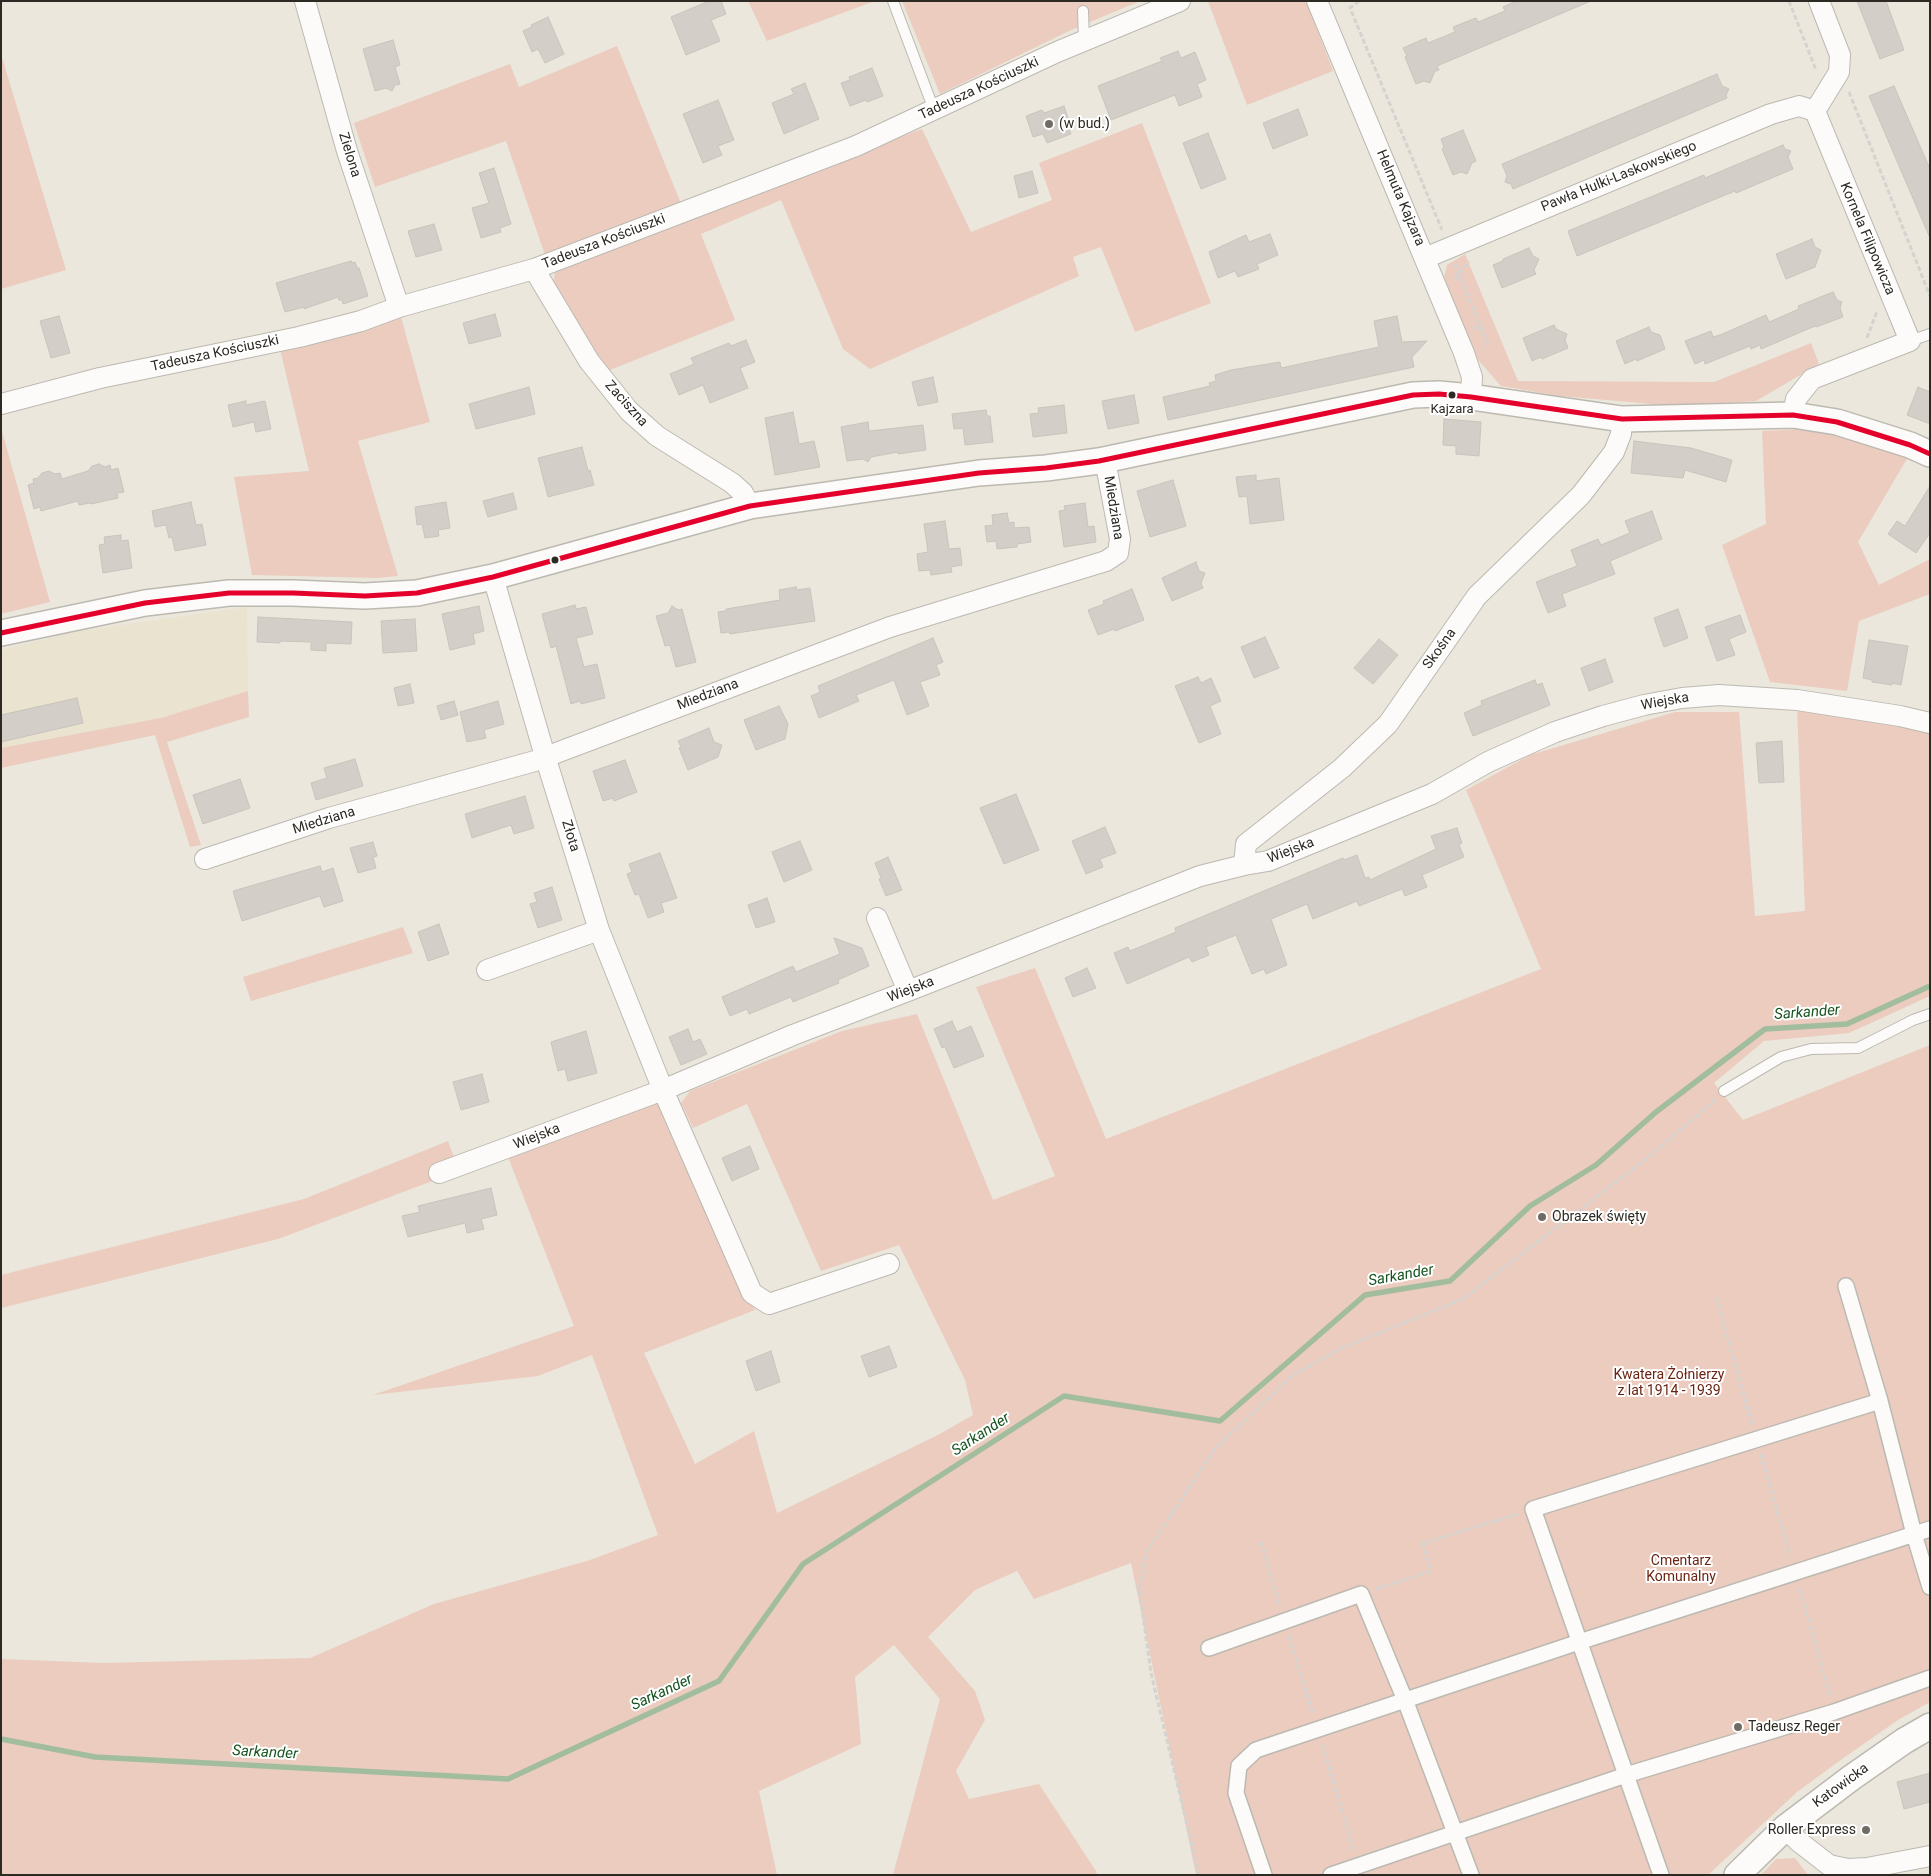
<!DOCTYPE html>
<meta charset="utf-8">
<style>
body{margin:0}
#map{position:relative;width:1931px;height:1876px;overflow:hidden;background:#ebe7dc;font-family:Roboto,sans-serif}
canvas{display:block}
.frame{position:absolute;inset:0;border:2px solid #2d2a23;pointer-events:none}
</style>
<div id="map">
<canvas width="1931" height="1876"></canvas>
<div class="frame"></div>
</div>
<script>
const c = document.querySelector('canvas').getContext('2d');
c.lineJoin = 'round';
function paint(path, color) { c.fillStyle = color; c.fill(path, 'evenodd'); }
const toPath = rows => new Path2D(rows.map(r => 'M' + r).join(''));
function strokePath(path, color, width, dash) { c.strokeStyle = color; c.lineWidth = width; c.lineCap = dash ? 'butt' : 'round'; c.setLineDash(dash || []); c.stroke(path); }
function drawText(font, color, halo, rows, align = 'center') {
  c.font = font + ' Roboto,sans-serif'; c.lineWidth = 4; c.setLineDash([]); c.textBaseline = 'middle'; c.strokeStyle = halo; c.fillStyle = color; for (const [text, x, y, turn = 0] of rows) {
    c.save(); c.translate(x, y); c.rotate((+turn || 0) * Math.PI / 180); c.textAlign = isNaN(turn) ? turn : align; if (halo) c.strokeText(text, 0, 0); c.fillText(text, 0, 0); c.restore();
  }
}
paint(toPath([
 [247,607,248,691,161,718,1,748,1,650,73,632]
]), '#eae3cf');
paint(toPath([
 [748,1,875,1,767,41],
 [902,1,1140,1,1069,31,940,94],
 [1208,1,1306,1,1333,71,1247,105],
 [617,46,682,206,545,255,506,141,375,187,354,123,510,64,519,87],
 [1,54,66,270,1,289],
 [1142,123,1211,303,1135,332,1101,247,1073,257,1079,276,870,369,843,349,781,200,701,234,735,320,605,372,552,289,556,268,922,129,971,232,1052,200,1039,163],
 [1465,254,1518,381,1714,382,1811,343,1819,364,1756,401,1675,406,1560,396,1501,386,1473,354,1444,278,1447,265],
 [401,317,430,422,358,441,398,576,378,578,252,575,234,477,309,471,280,349],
 [1,428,50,602,1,614],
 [1809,429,1839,432,1911,452,1858,542,1879,585,1930,559,1930,594,1859,621,1847,691,1770,682,1722,545,1766,524,1762,431],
 [248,691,249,717,167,742,201,845,190,847,155,735,1,768,1,748,161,718],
 [1797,709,1930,731,1930,996,1849,1033,1764,1041,1714,1083,1743,1120,1930,1045,1930,1702,1898,1720,1842,1759,1797,1792,1708,1875,1196,1875,1131,1563,1034,1599,1017,1571,975,1590,928,1637,975,1691,985,1720,956,1771,969,1799,1039,1784,1096,1871,1097,1875,893,1875,940,1699,894,1645,855,1677,861,1744,759,1791,777,1875,1,1875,1,1659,104,1663,310,1658,434,1604,587,1561,658,1535,592,1355,538,1376,373,1395,574,1326,508,1157,658,1098,755,1310,644,1353,695,1464,754,1431,777,1513,938,1435,973,1415,965,1380,899,1245,821,1271,747,1104,693,1128,681,1103,690,1091,842,1031,917,1014,993,1200,1055,1176,976,987,1035,968,1106,1139,1541,969,1466,790,1530,755,1675,712,1739,712,1755,916,1805,911],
 [403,927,413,953,251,1001,243,977],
 [448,1141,459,1171,278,1239,1,1308,1,1275,304,1199],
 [1795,1858,1808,1875,1761,1875,1776,1859]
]), '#ebccbf');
strokePath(toPath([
 [1,1739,95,1757,508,1779,719,1681,803,1564,1064,1396,1220,1421,1365,1295,1450,1281,1530,1206,1596,1165,1656,1112,1765,1029,1847,1024,1930,986]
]), '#a1bd9d', 5.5);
const building = toPath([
 [709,1,721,1,726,14,711,20,720,41,686,55,671,17,709,1],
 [1516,1,1591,1,1437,66,1439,70,1435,71,1430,83,1424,81,1416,84,1405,57,1407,56,1403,48,1426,38,1428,43,1455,32,1453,27,1476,18,1478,22,1505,11,1503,7,1516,1],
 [1857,1,1886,1,1904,50,1880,59,1857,1],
 [548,17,564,54,545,63,538,49,532,52,523,31,532,27,531,25,548,17],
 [393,40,400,65,395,67,400,84,395,85,392,91,386,88,375,91,363,49,393,40],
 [1178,51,1181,58,1195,52,1206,80,1197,84,1202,97,1179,106,1175,95,1111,120,1098,86,1162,61,1160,58,1178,51],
 [872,68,883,96,867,102,866,100,850,106,841,83,850,80,849,77,872,68],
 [1717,74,1722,86,1729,89,1726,95,1727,98,1513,189,1511,184,1505,182,1507,176,1502,164,1717,74],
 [805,83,819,119,784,134,772,103,794,94,791,89,805,83],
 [1894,86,1930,169,1930,238,1869,96,1894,86],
 [718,100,734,140,718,146,722,155,703,163,683,114,718,100],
 [1064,106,1070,124,1068,125,1071,134,1047,143,1043,134,1033,137,1026,116,1042,110,1044,113,1064,106],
 [1298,109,1308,135,1273,149,1263,123,1298,109],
 [1463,130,1476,161,1472,163,1467,174,1461,172,1453,175,1442,149,1444,148,1441,139,1463,130],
 [1208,133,1226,179,1201,189,1183,143,1208,133],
 [1783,145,1785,149,1791,151,1788,157,1793,169,1736,193,1735,191,1577,256,1568,231,1704,175,1705,178,1783,145],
 [494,168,511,224,500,228,501,232,481,238,472,208,489,203,479,173,494,168],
 [1032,171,1038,193,1019,198,1014,176,1032,171],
 [434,224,442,250,416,257,408,231,434,224],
 [1270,234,1278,255,1257,264,1259,269,1238,277,1235,271,1218,278,1209,252,1246,235,1249,242,1270,234],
 [1812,239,1815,247,1821,250,1815,267,1786,279,1776,254,1812,239],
 [1529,248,1533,256,1539,259,1534,270,1536,274,1502,288,1493,265,1503,261,1503,259,1529,248],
 [351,261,352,263,355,262,357,268,359,268,368,296,343,304,342,300,339,300,338,297,304,309,304,307,285,312,276,283,351,261],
 [1833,292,1837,300,1842,302,1840,308,1843,317,1816,327,1815,326,1761,349,1760,345,1751,349,1750,346,1705,364,1704,360,1695,364,1685,341,1711,331,1713,337,1720,335,1766,315,1769,322,1799,309,1798,306,1833,292],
 [495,314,501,336,469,344,463,323,495,314],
 [59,316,70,353,51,358,40,321,59,316],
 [1397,316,1402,342,1427,341,1412,357,1414,367,1168,420,1163,397,1210,386,1209,383,1216,381,1215,375,1231,370,1280,362,1281,368,1379,347,1374,321,1397,316],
 [1554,325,1556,329,1567,334,1565,340,1568,348,1542,359,1541,357,1532,361,1523,338,1554,325],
 [1649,327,1651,332,1660,335,1665,349,1637,361,1636,359,1625,364,1616,341,1649,327],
 [746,340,755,362,740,368,748,388,710,403,703,385,679,395,670,374,694,364,691,358,729,343,731,346,746,340],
 [933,377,938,402,918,406,912,382,933,377],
 [529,387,535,414,476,429,469,404,529,387],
 [1918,387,1930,392,1930,424,1907,415,1918,387],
 [1134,395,1139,423,1108,429,1102,401,1134,395],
 [246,401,246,405,265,401,271,429,256,432,254,422,233,427,228,405,246,401],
 [1064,405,1067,433,1033,437,1030,414,1039,413,1038,408,1064,405],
 [986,410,987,416,990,416,993,442,965,445,963,428,954,429,952,414,986,410],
 [793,412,799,444,814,441,820,467,775,475,765,418,793,412],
 [1444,419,1481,422,1479,456,1456,454,1456,446,1443,445,1444,419],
 [868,422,869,431,923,425,926,450,898,454,898,452,871,457,868,462,863,459,847,461,841,427,868,422],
 [1634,441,1691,448,1732,460,1726,482,1685,470,1683,478,1631,473,1634,441],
 [582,447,588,471,590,470,594,485,548,497,538,458,582,447],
 [99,464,105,467,110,465,111,470,118,468,124,492,117,493,118,498,91,504,90,503,79,505,78,501,41,511,40,507,34,509,28,485,34,483,33,479,38,478,42,473,49,471,55,474,60,473,62,479,88,471,92,466,99,464],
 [1256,475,1256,481,1279,478,1284,520,1250,524,1247,496,1239,497,1236,477,1256,475],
 [1173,480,1186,526,1150,537,1137,491,1173,480],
 [1930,486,1930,533,1916,553,1888,534,1897,521,1905,526,1930,486],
 [513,493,517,509,488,517,483,501,513,493],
 [191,502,196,525,202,524,206,545,175,551,172,537,169,538,166,525,155,527,152,511,191,502],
 [446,502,450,528,438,530,439,536,425,538,422,524,417,525,415,507,446,502],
 [1085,503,1088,527,1094,526,1096,542,1064,547,1059,511,1065,510,1064,506,1085,503],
 [1652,511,1662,539,1610,561,1615,574,1562,594,1566,606,1548,613,1536,582,1577,566,1571,550,1598,539,1601,545,1630,533,1625,521,1652,511],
 [1007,513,1009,523,1014,522,1014,528,1029,527,1031,542,1017,544,1017,547,997,549,996,541,987,542,985,526,993,525,992,515,1007,513],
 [945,521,949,549,960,548,962,565,951,567,952,572,931,575,930,570,919,571,917,554,928,552,924,524,945,521],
 [121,535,121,541,128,540,132,568,103,573,99,545,105,544,104,537,121,535],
 [1196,562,1199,571,1205,573,1201,583,1203,588,1172,601,1162,578,1196,562],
 [796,587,797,590,810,588,815,621,730,634,729,632,721,633,718,612,726,611,726,609,780,600,779,590,796,587],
 [1132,589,1144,620,1115,631,1114,629,1098,635,1088,610,1104,604,1103,601,1132,589],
 [575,605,576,609,586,607,593,634,576,638,584,667,597,664,605,698,581,704,580,701,571,704,556,646,551,648,542,614,575,605],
 [479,606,484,631,473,634,475,644,450,650,442,614,479,606],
 [672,606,678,610,682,609,696,662,676,667,670,645,665,646,656,616,668,613,672,606],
 [1678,609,1688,638,1664,647,1654,618,1678,609],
 [1740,615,1746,632,1729,639,1735,655,1717,661,1705,627,1740,615],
 [258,617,352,622,351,644,326,643,326,651,311,650,311,642,280,641,280,643,257,642,258,617],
 [415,619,417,651,383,653,381,621,415,619],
 [1265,637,1279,668,1254,678,1241,647,1265,637],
 [933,638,943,662,936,665,940,675,920,682,929,706,907,715,894,680,856,695,859,701,819,718,811,696,820,692,818,686,933,638],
 [1379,639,1398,655,1373,684,1354,668,1379,639],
 [1869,640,1908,646,1901,685,1892,683,1892,685,1872,682,1872,680,1863,678,1869,640],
 [1605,659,1613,682,1589,691,1581,668,1605,659],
 [1198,677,1201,683,1211,678,1221,701,1210,706,1221,734,1199,743,1175,686,1198,677],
 [1535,680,1537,685,1542,683,1550,705,1473,736,1464,713,1482,705,1481,701,1535,680],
 [410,684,414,703,398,706,394,688,410,684],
 [77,698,83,723,1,742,1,715,77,698],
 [454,701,458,715,441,720,437,706,454,701],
 [498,701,504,724,484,730,486,738,467,742,460,712,498,701],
 [779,706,788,724,785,739,756,750,744,720,779,706],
 [709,728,714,742,722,745,718,757,688,770,679,748,681,747,678,741,709,728],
 [1782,741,1784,782,1759,783,1756,743,1782,741],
 [355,759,363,786,316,800,311,783,327,778,324,768,355,759],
 [625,760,637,792,614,801,613,798,603,801,593,771,625,760],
 [240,779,250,808,203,824,193,795,240,779],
 [1016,794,1039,850,1004,864,980,808,1016,794],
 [525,796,534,828,514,834,511,825,472,838,465,814,525,796],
 [1105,827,1116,853,1100,859,1103,867,1086,874,1072,841,1105,827],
 [1457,828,1462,843,1459,845,1464,857,1422,875,1427,887,1405,896,1402,889,1359,906,1357,901,1313,919,1307,904,1271,919,1287,965,1266,974,1264,969,1252,974,1236,935,1206,947,1209,955,1192,962,1189,957,1127,984,1114,953,1128,947,1130,951,1176,932,1175,928,1343,858,1344,860,1357,855,1365,878,1369,877,1370,880,1436,849,1431,836,1457,828],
 [800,841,812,870,784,882,772,852,800,841],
 [373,842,377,856,373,857,376,868,358,873,350,848,373,842],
 [660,853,677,898,661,903,664,912,648,918,639,894,635,895,627,874,632,872,629,864,660,853],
 [888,857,902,890,886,896,879,879,881,878,875,863,888,857],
 [320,866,322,872,333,868,343,901,324,907,320,896,242,921,233,891,320,866],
 [552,887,562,920,538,928,530,904,537,902,534,893,552,887],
 [767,898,775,922,756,928,748,905,767,898],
 [439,924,449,954,428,961,418,932,439,924],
 [834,938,862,948,869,966,838,980,839,983,793,1002,791,997,749,1014,747,1009,730,1016,722,997,793,966,796,972,840,954,834,938],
 [1087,968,1096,988,1073,997,1065,978,1087,968],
 [952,1021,957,1032,971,1026,984,1056,954,1068,945,1047,942,1048,934,1029,952,1021],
 [688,1029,693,1042,700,1039,707,1054,681,1065,669,1037,688,1029],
 [586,1031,597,1073,568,1081,565,1069,558,1071,551,1042,586,1031],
 [482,1074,489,1102,461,1110,453,1082,482,1074],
 [750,1146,759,1169,732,1181,722,1158,750,1146],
 [491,1188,497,1215,481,1219,484,1229,467,1233,465,1223,408,1237,402,1216,420,1212,418,1206,491,1188],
 [889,1346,897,1367,869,1377,861,1356,889,1346],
 [771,1351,780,1382,756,1391,746,1361,771,1351],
 [1930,1773,1930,1802,1904,1809,1897,1782,1930,1773]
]);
paint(building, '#d4cec8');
strokePath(building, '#c8c4bc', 1);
const service = toPath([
 [893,1,934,110],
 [1083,11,1084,41],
 [1910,341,1930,334],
 [1724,1091,1781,1057,1811,1049,1858,1048,1913,1020,1930,1014]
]);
const pedestrian = toPath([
 [1846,1286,1880,1401,1914,1534,1930,1587],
 [1209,1648,1361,1594,1405,1700,1471,1875],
 [1264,1875,1236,1793,1239,1766,1256,1750,1579,1642,1930,1529],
 [1331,1875,1626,1775,1834,1712,1930,1678],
 [1661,1875,1533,1509,1880,1401]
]);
const minor = toPath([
 [305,1,347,151,399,307],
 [1317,1,1464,353,1472,377,1471,397],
 [1425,258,1771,114,1799,106,1815,111],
 [534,269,589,361,629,411,657,436,732,483,743,493,750,506],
 [1,404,100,378,299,337,361,321,399,307,534,269,856,146,1057,52,1180,1],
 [1793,415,1796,399,1812,379,1910,341,1815,111,1839,72,1840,55,1819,1],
 [493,577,545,756,599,930,663,1090,752,1293,769,1304,889,1264],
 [205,859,329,818,535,761,890,627,1106,561,1118,553,1120,539,1105,460],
 [1244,865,1246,844,1342,768,1388,724,1477,596,1581,495,1614,452,1621,434,1622,419],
 [877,918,908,991],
 [487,970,599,930],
 [439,1173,663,1090,793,1035,908,991,1200,876,1244,865,1268,861,1432,794,1488,762,1555,732,1603,716,1644,705,1682,698,1719,695,1797,700,1900,716,1930,723],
 [1785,1828,1798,1841,1829,1865,1848,1869,1867,1868,1930,1856]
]);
const tertiary = toPath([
 [1,633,145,603,229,593,293,593,365,596,417,593,493,577,750,506,979,473,1046,468,1099,461,1413,395,1439,394,1471,397,1622,419,1793,415,1837,422,1910,445,1930,454],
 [1737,1875,1785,1828,1851,1778,1904,1741,1930,1726]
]);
strokePath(service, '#bcb9b1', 12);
strokePath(pedestrian, '#bcb9b1', 18);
strokePath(minor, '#bcb9b1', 22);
strokePath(tertiary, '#bcb9b1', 28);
strokePath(toPath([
 [1359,1,1350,8,1442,230],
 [1789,1,1816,70],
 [1849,92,1930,296],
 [1455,264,1488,345],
 [1455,280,1469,261],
 [1473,329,1481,326],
 [1867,338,1877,311],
 [1716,1297,1752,1424],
 [1761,1454,1790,1556],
 [1261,1542,1280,1606],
 [1376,1589,1431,1571,1423,1543,1518,1514],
 [1800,1589,1830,1696],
 [1289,1636,1313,1714],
 [1322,1744,1354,1850],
 [1199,1875,1151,1673,1139,1588,1147,1551,1214,1450,1293,1375,1342,1348,1463,1299,1650,1156,1715,1100]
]), '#d4d3d0', 3, [5, 2.5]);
strokePath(service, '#fcfbfa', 10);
strokePath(pedestrian, '#fcfbfa', 15);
strokePath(minor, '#fcfbfa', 20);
strokePath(tertiary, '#fcfbfa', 25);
strokePath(toPath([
 [1,633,145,603,229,593,293,593,365,596,417,593,493,577,750,506,979,473,1046,468,1099,461,1413,395,1439,394,1471,397,1622,419,1793,415,1837,422,1910,445,1930,454]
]), '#e4002b', 5);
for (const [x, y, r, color] of [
 [1049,124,5,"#706c64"],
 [1452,395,4.5,"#2d2a23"],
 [555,560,4.5,"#2d2a23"],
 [1542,1217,5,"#706c64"],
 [1738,1727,5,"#706c64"],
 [1866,1830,5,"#706c64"]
]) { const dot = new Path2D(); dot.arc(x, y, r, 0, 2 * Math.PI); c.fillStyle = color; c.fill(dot); strokePath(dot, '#fff', 2); }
drawText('13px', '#2d2a23', '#fff', [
 ["Kajzara",1452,410]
]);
drawText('14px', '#2d2a23', '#fff', [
 ["Tadeusza Kościuszki",979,89,-25],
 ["Zielona",349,155,73],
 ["Pawła Hulki-Laskowskiego",1619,177,-22],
 ["Helmuta Kajzara",1400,198,67],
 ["Kornela Filipowicza",1867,239,67],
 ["Tadeusza Kościuszki",604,242,-21],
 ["Tadeusza Kościuszki",215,354,-12],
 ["Zaciszna",626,404,48],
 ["Miedziana",1113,508,81],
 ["Skośna",1440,649,-54],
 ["Miedziana",708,695,-21],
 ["Wiejska",1665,702,-10],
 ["Miedziana",324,821,-17],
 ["Złota",570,836,73],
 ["Wiejska",1291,851,-21],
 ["Wiejska",911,990,-21],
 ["Wiejska",537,1137,-21],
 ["Katowicka",1841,1786,-36]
]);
drawText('14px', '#2d2a23', '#fff', [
 ["(w bud.)",1059,124],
 ["Obrazek święty",1552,1217],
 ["Tadeusz Reger",1748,1727],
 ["Roller Express",1856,1830,"right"]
], 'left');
drawText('14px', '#6a2413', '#fff', [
 ["Kwatera Żołnierzy",1669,1375],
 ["z lat 1914 - 1939",1669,1391],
 ["Cmentarz",1681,1561],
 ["Komunalny",1681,1577]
]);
drawText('italic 15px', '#17541f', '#fff', [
 ["Sarkander",1807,1013,-4],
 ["Sarkander",1401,1276,-10],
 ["Sarkander",981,1435,-33],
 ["Sarkander",662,1693,-25],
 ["Sarkander",265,1753,3]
]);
</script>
